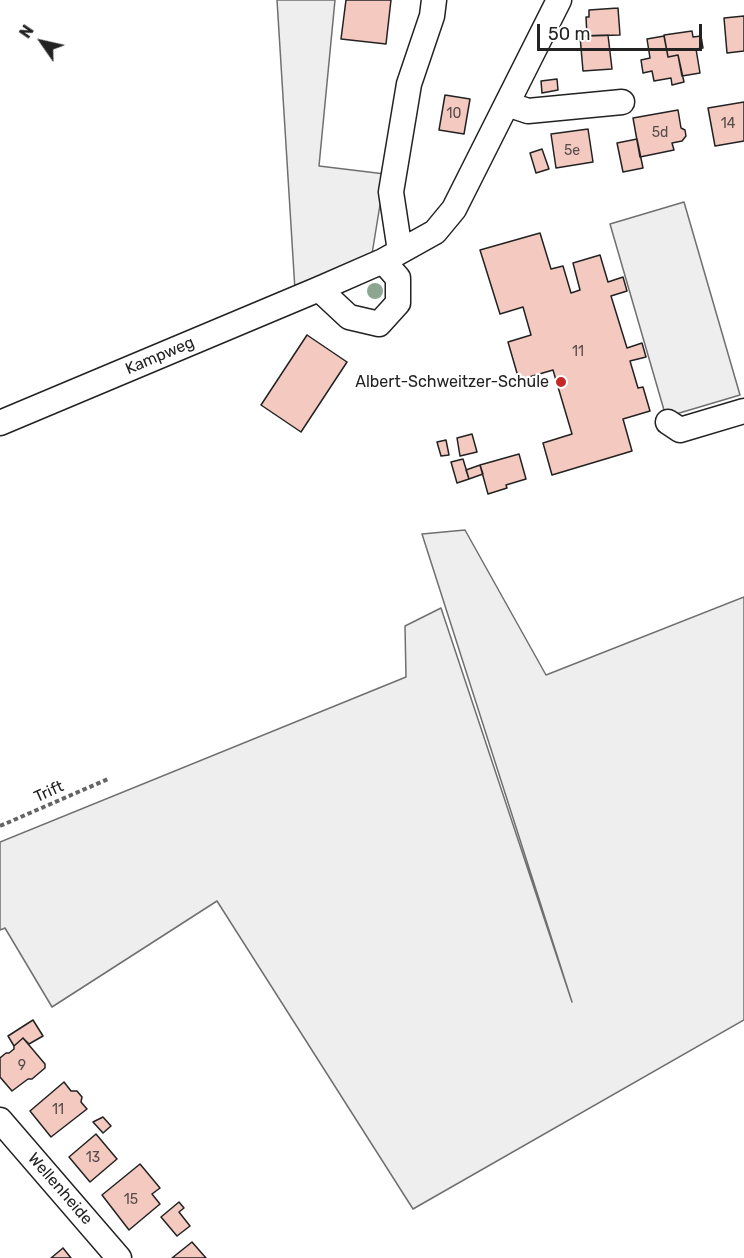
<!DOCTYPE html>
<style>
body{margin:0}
#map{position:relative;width:744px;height:1258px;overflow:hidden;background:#fff;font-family:Rubik,sans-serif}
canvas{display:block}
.north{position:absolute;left:12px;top:12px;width:60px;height:60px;-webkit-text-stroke:4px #fff;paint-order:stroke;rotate:304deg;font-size:16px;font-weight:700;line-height:24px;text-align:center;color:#222}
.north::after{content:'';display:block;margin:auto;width:21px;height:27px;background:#222;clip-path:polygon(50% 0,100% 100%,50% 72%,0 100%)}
.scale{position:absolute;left:537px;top:24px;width:165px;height:27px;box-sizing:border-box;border:3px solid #222;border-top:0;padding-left:8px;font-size:18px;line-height:21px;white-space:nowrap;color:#222;-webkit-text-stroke:4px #fff;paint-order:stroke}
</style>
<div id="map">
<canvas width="744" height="1258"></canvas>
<div class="north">N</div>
<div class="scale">50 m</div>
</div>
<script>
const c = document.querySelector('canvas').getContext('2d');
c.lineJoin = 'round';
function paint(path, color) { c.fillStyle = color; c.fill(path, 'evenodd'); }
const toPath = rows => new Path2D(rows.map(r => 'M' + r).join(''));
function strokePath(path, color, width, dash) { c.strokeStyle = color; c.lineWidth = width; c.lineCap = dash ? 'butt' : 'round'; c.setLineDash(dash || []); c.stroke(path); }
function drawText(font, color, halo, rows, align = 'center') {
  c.font = font + ' Rubik,sans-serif'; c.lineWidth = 4.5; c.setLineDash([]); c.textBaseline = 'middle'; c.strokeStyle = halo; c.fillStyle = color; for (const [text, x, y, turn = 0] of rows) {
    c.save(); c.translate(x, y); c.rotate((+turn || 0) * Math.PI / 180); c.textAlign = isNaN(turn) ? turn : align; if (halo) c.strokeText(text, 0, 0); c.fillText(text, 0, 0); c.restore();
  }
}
const green = toPath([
 [277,0,335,0,319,166,385,174,372,254,295,290,277,0],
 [684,202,740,395,666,417,610,224,684,202],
 [465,530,546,675,744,597,744,1020,413,1209,217,901,52,1007,5,928,0,930,0,842,406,677,405,626,441,608,572,1002,422,534,465,530]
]);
paint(green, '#eee');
strokePath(green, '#6f6f6f', 1.5);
const building = toPath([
 [346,0,391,0,386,44,341,39,346,0],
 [618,8,620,35,587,36,586,17,589,17,589,10,618,8],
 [744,16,744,51,727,53,724,18,744,16],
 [692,31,693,37,701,36,703,48,696,49,700,73,682,76,678,55,668,57,664,35,692,31],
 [608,35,612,69,583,71,580,36,608,35],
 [664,36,668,57,678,55,684,82,672,85,671,78,654,81,652,71,643,73,641,60,650,58,647,39,664,36],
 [557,79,558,90,542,93,541,81,557,79],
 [445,95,470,99,464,134,439,130,445,95],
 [744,102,744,141,715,146,708,108,744,102],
 [678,110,681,128,685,130,686,136,682,141,672,143,674,150,640,157,633,118,678,110],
 [588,129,593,162,556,168,551,134,588,129],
 [637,139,643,168,623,172,617,143,637,139],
 [542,149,549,169,536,173,530,153,542,149],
 [540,233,551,269,563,266,571,293,580,290,573,263,600,255,608,282,623,277,627,291,611,296,627,348,642,343,646,357,630,361,638,388,643,387,650,411,623,419,632,451,552,475,543,443,572,434,553,370,519,380,508,342,531,335,523,307,500,314,480,250,540,233],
 [307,335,347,362,301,432,261,405,307,335],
 [472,434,477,452,460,456,457,438,472,434],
 [446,440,449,455,441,456,437,442,446,440],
 [519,454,526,479,506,485,507,488,488,494,480,465,519,454],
 [463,459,469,479,457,483,451,462,463,459],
 [480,465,483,474,469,479,466,470,480,465],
 [33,1020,43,1036,29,1044,23,1038,14,1046,8,1036,33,1020],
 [23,1038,45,1064,45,1068,32,1079,28,1079,12,1091,0,1077,0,1058,6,1053,9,1053,14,1049,14,1046,23,1038],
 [64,1082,71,1091,77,1091,82,1097,81,1102,87,1109,51,1137,30,1111,64,1082],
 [103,1117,111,1126,103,1133,93,1122,103,1117],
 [96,1134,117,1159,90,1182,69,1157,96,1134],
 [140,1164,160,1188,152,1194,160,1204,129,1230,102,1195,140,1164],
 [179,1202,184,1208,179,1212,190,1226,177,1236,161,1217,179,1202],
 [192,1242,206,1258,172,1258,192,1242],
 [63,1248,71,1258,51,1258,63,1248]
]);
paint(building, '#f3c9c0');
strokePath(building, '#222', 1.5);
const minor = toPath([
 [507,104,528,111,622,102],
 [400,251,391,192,409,84,432,16,434,0],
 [319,289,349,317,379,324,398,303,398,278,383,261],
 [668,422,680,430,744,411],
 [0,423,319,289,383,261,435,232,454,209,559,0],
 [0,1120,119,1258]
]);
strokePath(minor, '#222', 27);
strokePath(toPath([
 [0,826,108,779]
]), '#646464', 4, [4.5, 3]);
strokePath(minor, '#fff', 24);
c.fillStyle = '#8da692';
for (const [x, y] of [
 [375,291]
]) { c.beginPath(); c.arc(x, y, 8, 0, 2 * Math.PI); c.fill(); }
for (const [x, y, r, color] of [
 [561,382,6,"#c62828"]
]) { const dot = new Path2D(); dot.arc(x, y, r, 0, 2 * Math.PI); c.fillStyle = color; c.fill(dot); strokePath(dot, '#fff', 2); }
drawText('14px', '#564c4a', null, [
 ["10",454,114],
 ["14",728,124],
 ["5d",660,133],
 ["5e",572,151],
 ["11",578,352],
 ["9",22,1066],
 ["11",58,1110],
 ["13",93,1158],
 ["15",131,1200]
]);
drawText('16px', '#222', '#fff', [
 ["Kampweg",160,356,-23],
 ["Trift",49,792,-24],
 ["Wellenheide",60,1189,49]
]);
drawText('16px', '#222', '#fff', [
 ["Albert-Schweitzer-Schule",549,382]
], 'right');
</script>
